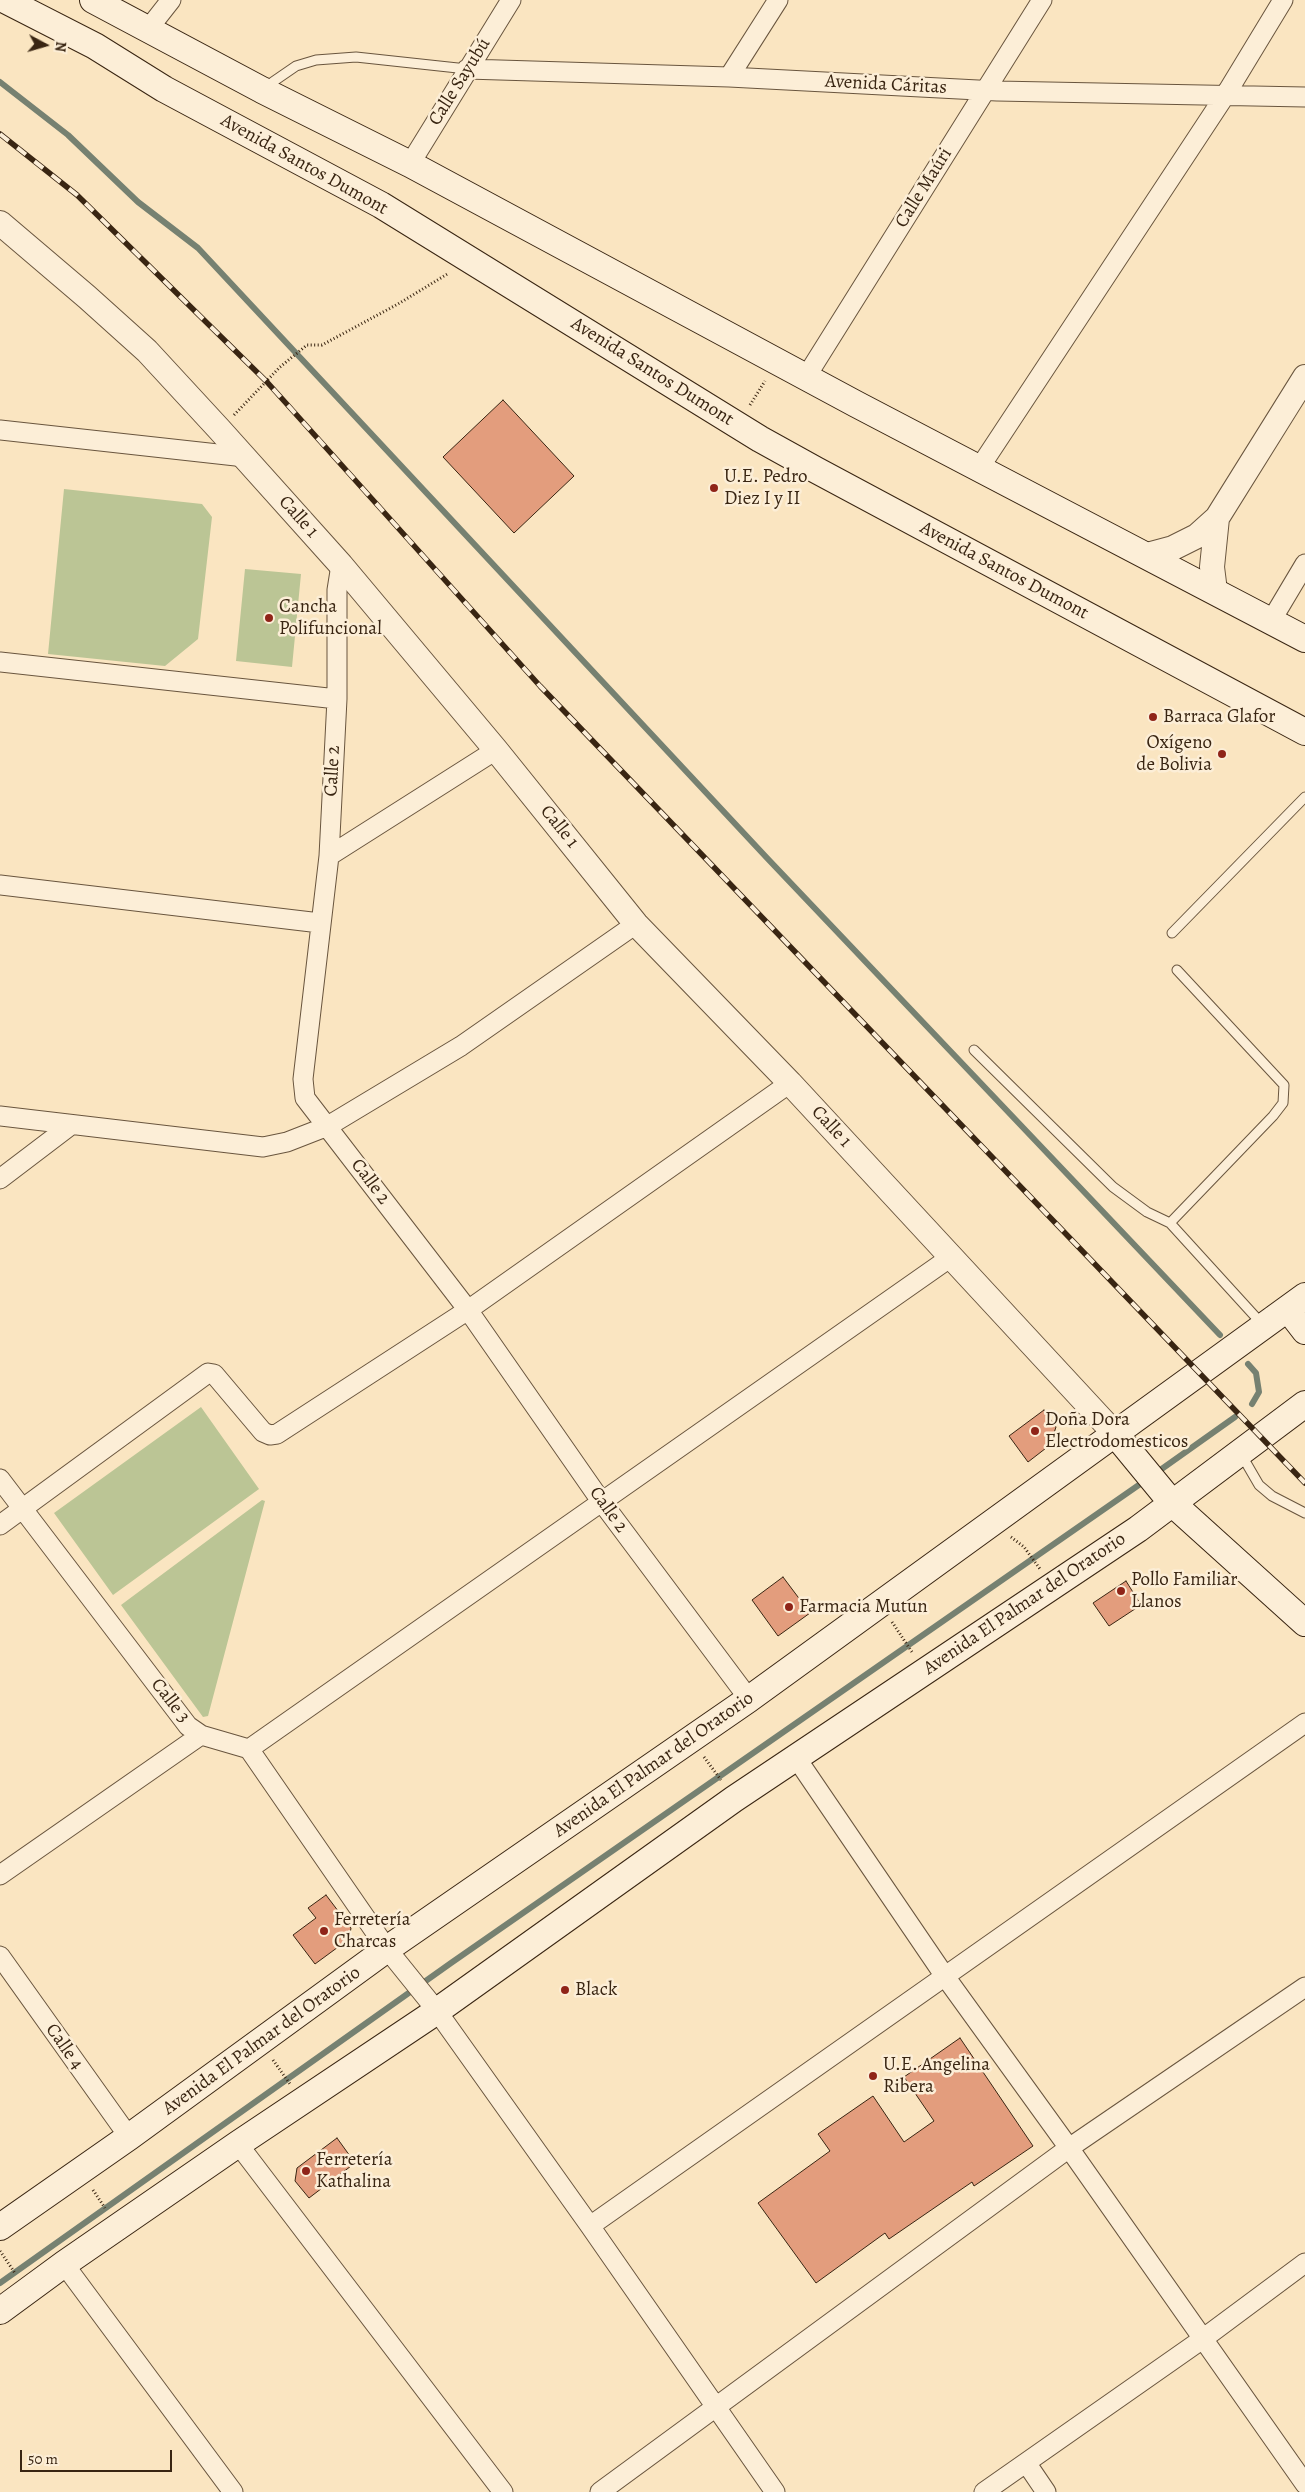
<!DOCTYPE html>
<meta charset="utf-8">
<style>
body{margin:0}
#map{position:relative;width:1305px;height:2492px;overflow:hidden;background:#fae5c1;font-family:Alegreya,serif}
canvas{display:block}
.north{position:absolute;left:20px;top:20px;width:50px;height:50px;-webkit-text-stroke:4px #fceed7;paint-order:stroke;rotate:96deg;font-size:14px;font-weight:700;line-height:20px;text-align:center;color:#392512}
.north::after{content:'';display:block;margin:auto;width:18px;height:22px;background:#392512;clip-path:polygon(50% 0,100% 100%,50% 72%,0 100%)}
.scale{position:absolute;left:20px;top:2450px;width:152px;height:22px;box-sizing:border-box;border:2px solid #392512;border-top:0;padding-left:6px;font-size:15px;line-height:18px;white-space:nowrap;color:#392512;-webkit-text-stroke:4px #fceed7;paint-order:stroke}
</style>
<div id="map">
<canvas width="1305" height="2492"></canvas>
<div class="north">N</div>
<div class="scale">50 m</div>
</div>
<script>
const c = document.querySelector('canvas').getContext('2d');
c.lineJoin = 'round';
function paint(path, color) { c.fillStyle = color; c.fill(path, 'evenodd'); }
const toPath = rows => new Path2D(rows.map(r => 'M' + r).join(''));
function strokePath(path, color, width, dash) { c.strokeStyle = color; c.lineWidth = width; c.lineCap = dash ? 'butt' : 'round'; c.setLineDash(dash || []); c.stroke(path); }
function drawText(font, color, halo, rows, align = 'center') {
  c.font = font + ' Alegreya,serif'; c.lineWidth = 5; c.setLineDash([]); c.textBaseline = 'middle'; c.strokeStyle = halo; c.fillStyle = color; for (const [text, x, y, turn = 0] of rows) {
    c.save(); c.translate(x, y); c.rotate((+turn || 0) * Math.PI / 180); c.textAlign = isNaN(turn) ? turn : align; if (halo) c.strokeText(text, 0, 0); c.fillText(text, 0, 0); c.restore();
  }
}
paint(toPath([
 [64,489,202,504,212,517,198,639,165,666,48,654],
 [245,569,301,574,292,667,236,661],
 [201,1407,259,1489,113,1595,54,1513],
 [262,1500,265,1501,208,1716,203,1717,121,1605]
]), '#bbc595');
strokePath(toPath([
 [0,82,68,135,138,202,198,248,767,858,1220,1335],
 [1248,1364,1256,1373,1259,1392,1252,1404],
 [1156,1473,1235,1417],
 [0,2283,451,1963,1146,1480]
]), '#768171', 6);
const building = toPath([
 [503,400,574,476,514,533,443,457,503,400],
 [1044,1410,1056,1427,1050,1445,1028,1462,1009,1436,1044,1410],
 [783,1577,810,1613,778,1636,752,1600,783,1577],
 [1126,1581,1141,1605,1109,1626,1093,1603,1126,1581],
 [326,1895,351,1928,349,1939,315,1964,293,1935,316,1918,308,1908,326,1895],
 [960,2038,1033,2146,974,2186,972,2182,889,2239,885,2233,816,2283,758,2203,830,2151,818,2134,873,2096,904,2142,934,2121,904,2077,960,2038],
 [337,2138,355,2163,309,2198,295,2181,297,2168,337,2138]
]);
paint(building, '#e39d7d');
strokePath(building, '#392512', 1);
const service = toPath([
 [264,88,296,66,316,60,356,57,467,69],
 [1172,933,1305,797],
 [974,1050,1113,1187,1147,1212,1170,1223,1262,1324],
 [1170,1223,1273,1116,1283,1103,1284,1085,1177,970],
 [1241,1454,1259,1485,1272,1496,1305,1513]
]);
const minor = toPath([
 [149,28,171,0],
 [467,69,729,77,997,91,1305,97],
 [729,77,778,0],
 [410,164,511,0],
 [806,377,1042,0],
 [0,430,245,457],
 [980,467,1226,94,1283,0],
 [341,565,337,590,337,699,329,856,303,1079,305,1098,468,1310,601,1501,749,1699],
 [1271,621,1305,564],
 [0,662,337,699],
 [329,856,496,750],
 [0,885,320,923],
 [0,1116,263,1147,287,1142,328,1126,461,1046,636,924],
 [0,1179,71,1125],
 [0,1479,188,1726,201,1735,249,1749,387,1949,437,2011,590,2226,775,2492],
 [0,1525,208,1373,214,1374,263,1432,270,1435,277,1434,468,1310,790,1083],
 [249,1749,951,1257],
 [797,1759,944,1975,1069,2148,1305,2484],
 [0,1875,201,1735],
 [0,1956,129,2137],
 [238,2144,503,2492],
 [590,2226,1305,1723],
 [64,2264,233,2492],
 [1027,2464,1046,2492],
 [600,2492,1069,2148,1305,1987],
 [984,2492,1204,2338,1305,2263]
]);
const tertiary = toPath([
 [0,223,87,297,147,351,219,429,341,565,496,750,636,924,790,1083,1116,1435],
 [1147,555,1173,548,1197,536,1217,518,1305,377],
 [1215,591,1212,567,1217,518]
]);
const secondary = toPath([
 [5,0,95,46,164,89,381,205,760,439,816,470,1305,732],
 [93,0,262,90,410,164,856,404,1305,639],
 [1288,1309,1305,1331],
 [1116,1435,1172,1503,1305,1623],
 [0,2227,129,2137,387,1949,749,1699,1305,1296],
 [0,2311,64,2264,238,2144,437,2011,734,1799,1138,1529,1305,1404]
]);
strokePath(service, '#69553e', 11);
strokePath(minor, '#69553e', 21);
strokePath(tertiary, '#69553e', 26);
strokePath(secondary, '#392512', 28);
strokePath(toPath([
 [750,405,765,381],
 [234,415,280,367,307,345,322,345,398,304,449,273],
 [1011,1537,1024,1547,1040,1569],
 [892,1622,912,1652],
 [704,1757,721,1780],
 [273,2060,290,2084],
 [93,2190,105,2208],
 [0,2251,15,2273]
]), '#392512', 3, [1, 2.5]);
strokePath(service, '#fceed7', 9);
strokePath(minor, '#fceed7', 19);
strokePath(tertiary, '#fceed7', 24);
strokePath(secondary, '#fceed7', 26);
const rail = toPath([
 [0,134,77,195,267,382,540,686,1305,1483]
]);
strokePath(rail, '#392512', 5.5);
strokePath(rail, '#fceed7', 4, [11]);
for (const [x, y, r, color] of [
 [714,488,5,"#8f2418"],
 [269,618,5,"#8f2418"],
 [1153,717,5,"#8f2418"],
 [1222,754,5,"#8f2418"],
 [1035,1431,5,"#8f2418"],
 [1121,1591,5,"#8f2418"],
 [789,1607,5,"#8f2418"],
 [324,1931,5,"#8f2418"],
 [565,1990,5,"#8f2418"],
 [873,2076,5,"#8f2418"],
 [306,2171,5,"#8f2418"]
]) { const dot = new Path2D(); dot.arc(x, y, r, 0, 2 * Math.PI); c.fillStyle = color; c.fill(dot); strokePath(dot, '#fceed7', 2); }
drawText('19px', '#392512', '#fceed7', [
 ["Calle Sayubú",460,82,-58],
 ["Avenida Cáritas",886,85,3],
 ["Avenida Santos Dumont",304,165,29],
 ["Calle Maúri",924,188,-58],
 ["Avenida Santos Dumont",652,372,32],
 ["Calle 1",298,517,48],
 ["Avenida Santos Dumont",1004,571,28],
 ["Calle 2",333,771,-87],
 ["Calle 1",559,827,51],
 ["Calle 1",831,1127,47],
 ["Calle 2",370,1182,53],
 ["Calle 2",608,1510,54],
 ["Avenida El Palmar del Oratorio",1025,1604,-34],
 ["Calle 3",170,1701,52],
 ["Avenida El Palmar del Oratorio",654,1765,-35],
 ["Avenida El Palmar del Oratorio",262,2041,-36],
 ["Calle 4",64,2047,55]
]);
drawText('19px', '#392512', '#fceed7', [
 ["U.E. Pedro",724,477],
 ["Diez I y II",724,499],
 ["Cancha",279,607],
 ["Polifuncional",279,629],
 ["Barraca Glafor",1163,717],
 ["Oxígeno",1212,743,"right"],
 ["de Bolivia",1212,765,"right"],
 ["Doña Dora",1045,1420],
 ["Electrodomesticos",1045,1442],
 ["Pollo Familiar",1131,1580],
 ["Llanos",1131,1602],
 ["Farmacia Mutun",799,1607],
 ["Ferretería",334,1920],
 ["Charcas",334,1942],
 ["Black",575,1990],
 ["U.E. Angelina",883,2065],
 ["Ribera",883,2087],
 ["Ferretería",316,2160],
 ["Kathalina",316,2182]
], 'left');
</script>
